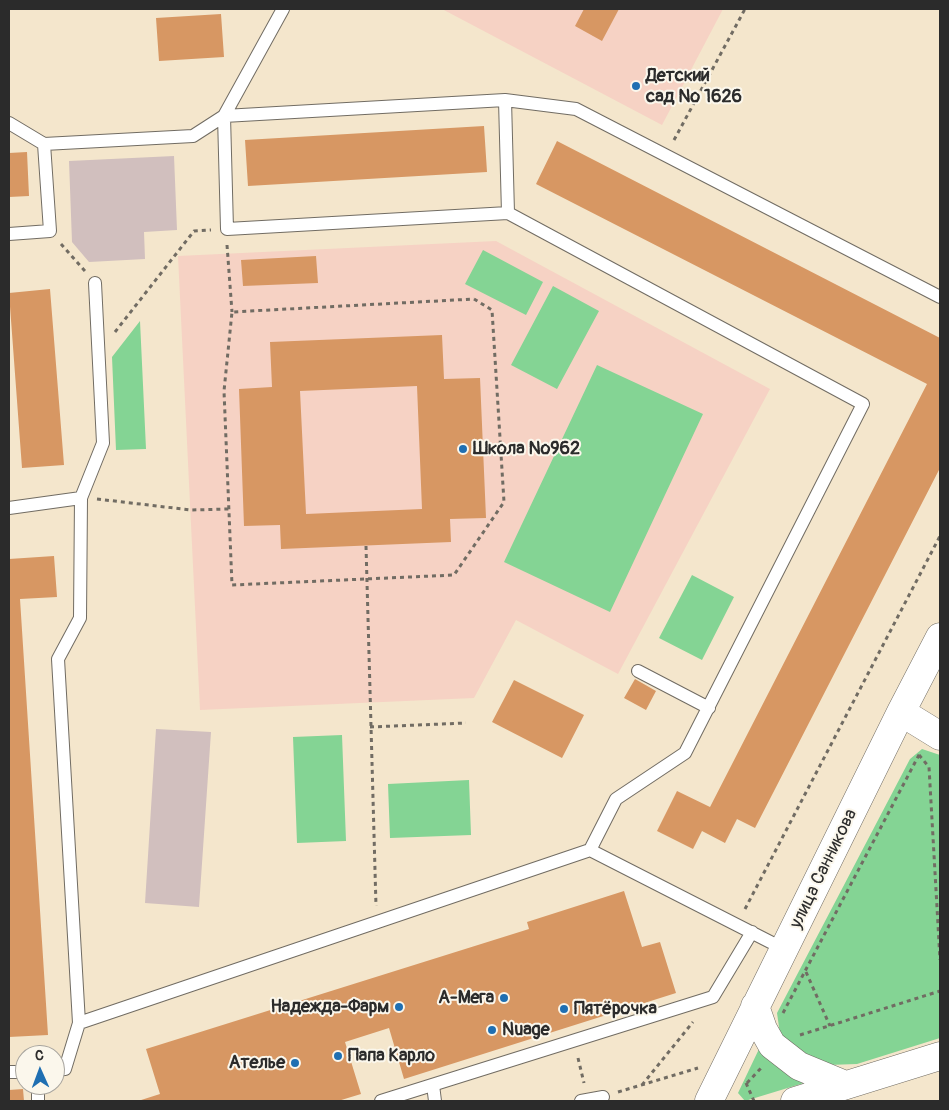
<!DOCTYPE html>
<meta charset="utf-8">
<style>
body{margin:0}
#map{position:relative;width:949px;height:1110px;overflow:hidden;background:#f4e6cc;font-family:Pangolin,sans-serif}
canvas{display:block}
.frame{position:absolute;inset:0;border:10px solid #2b2b2b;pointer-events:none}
.north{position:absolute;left:15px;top:1045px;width:50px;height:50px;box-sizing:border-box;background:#fbf7ec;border:1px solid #a8a59f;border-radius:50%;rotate:358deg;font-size:14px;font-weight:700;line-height:20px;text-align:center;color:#2b2b2b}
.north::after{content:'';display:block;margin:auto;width:18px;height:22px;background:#1f6fb2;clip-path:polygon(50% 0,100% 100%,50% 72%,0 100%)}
</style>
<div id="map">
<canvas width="949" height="1110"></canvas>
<div class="frame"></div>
<div class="north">С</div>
</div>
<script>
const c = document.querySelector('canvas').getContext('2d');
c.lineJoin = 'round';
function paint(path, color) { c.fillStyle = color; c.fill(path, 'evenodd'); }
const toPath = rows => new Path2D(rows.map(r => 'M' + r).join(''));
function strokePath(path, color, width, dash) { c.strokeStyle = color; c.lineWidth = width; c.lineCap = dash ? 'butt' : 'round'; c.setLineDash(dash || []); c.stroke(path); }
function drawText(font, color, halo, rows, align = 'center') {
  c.font = font + ' Pangolin,sans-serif'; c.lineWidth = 4; c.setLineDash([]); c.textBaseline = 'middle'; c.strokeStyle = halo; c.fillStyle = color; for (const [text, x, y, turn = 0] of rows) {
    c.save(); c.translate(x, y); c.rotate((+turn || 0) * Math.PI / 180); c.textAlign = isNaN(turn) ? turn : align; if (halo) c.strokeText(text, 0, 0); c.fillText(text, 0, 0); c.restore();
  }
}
paint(toPath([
 [442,9,723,9,662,125],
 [496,241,770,389,618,674,516,620,474,698,200,710,178,256]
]), '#f6d2c4');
paint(toPath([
 [174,156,177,230,144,232,145,259,89,262,72,242,69,161],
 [156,729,211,732,199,907,145,903]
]), '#d1bfbe');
paint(toPath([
 [483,250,543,282,526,315,465,284],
 [553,286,599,311,557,389,511,365],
 [140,321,146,449,116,450,112,357],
 [597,365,703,414,610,612,504,562],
 [692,575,734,597,702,660,659,638],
 [342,735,346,841,297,843,293,737],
 [922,749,940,755,940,1038,857,1064,828,1065,803,1054,780,1034,777,1013,910,759],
 [469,780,471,835,390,838,388,784],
 [759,1049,804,1083,745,1101,738,1093]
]), '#84d494');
paint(toPath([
 [584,9,619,9,602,41,575,26],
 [221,14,224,57,159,61,156,18],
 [484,126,487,172,248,186,245,140],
 [557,141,940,338,940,468,755,828,737,819,725,843,702,831,693,849,657,831,677,791,710,807,927,384,536,184],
 [27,152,29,196,9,197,9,153],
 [316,256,318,283,243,286,241,260],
 [50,289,64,465,22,468,9,293],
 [442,335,444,379,480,378,486,518,450,519,451,542,281,549,280,525,244,526,239,389,272,387,270,342],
 [417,386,422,509,306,514,300,391],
 [54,556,57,597,20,599,48,1035,9,1037,9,559],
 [635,679,656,691,646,710,624,698],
 [514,680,584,715,562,758,492,722],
 [624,891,642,947,660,942,676,993,404,1079,389,1028,345,1042,361,1094,338,1101,138,1101,160,1094,146,1049,529,929,527,922],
 [23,1089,24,1101,9,1101,9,1090]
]), '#d79763');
const lane = toPath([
 [283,9,224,116,227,229,508,213,863,404,685,753,616,799,590,850],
 [505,100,508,213],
 [9,123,44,144],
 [9,234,50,231,44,144,193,136,224,116,505,100,576,109,940,297],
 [9,508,81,498,103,443,95,283],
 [638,671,709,708],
 [79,1023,58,659,80,618,81,498],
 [55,1070,65,1069,79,1023,590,850,784,949],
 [9,1072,25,1072],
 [38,1085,38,1101],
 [433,1085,435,1101],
 [381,1101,713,997,752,932],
 [581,1101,603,1097]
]);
const secondary = toPath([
 [901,712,940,736],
 [755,1006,763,1029,772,1045,799,1066,845,1085],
 [709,1101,901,712,940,637],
 [795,1101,940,1056]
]);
strokePath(lane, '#716c63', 14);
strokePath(secondary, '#716c63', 29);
strokePath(toPath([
 [674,140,745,9],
 [61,244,85,271],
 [227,245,232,312],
 [474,299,492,310,504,502,454,575,232,585,224,391,232,312,474,299],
 [115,332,194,231,211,230],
 [97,499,191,510,229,509],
 [366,546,376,906],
 [370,727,466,723],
 [919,755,929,767,940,960],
 [745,909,940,536],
 [806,972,830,1026],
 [783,1013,920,753],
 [800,1035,940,991],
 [578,1058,584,1083],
 [746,1083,754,1101],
 [747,1083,762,1067],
 [642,1085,693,1022],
 [618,1092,698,1068]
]), '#716c63', 3, [4, 4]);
strokePath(lane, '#fff', 12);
strokePath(secondary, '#fff', 28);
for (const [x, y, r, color] of [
 [636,86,5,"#1f6fb2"],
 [463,449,5,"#1f6fb2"],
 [504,998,5,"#1f6fb2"],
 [399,1007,5,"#1f6fb2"],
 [564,1009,5,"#1f6fb2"],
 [492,1030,5,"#1f6fb2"],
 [338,1056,5,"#1f6fb2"],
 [295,1063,5,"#1f6fb2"]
]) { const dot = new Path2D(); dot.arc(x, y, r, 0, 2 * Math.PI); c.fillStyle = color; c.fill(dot); strokePath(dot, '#fbf7ec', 2); }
drawText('bold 18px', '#2b2b2b', '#fbf7ec', [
 ["Детский",646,76],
 ["сад № 1626",646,97],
 ["Школа №962",473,449],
 ["А-Мега",494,998,"right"],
 ["Надежда-Фарм",389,1007,"right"],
 ["Пятёрочка",574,1009],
 ["Nuage",502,1030],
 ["Папа Карло",348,1056],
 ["Ателье",285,1063,"right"]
], 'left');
drawText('18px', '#2b2b2b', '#fbf7ec', [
 ["улица Санникова",824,869,-64]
]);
</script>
